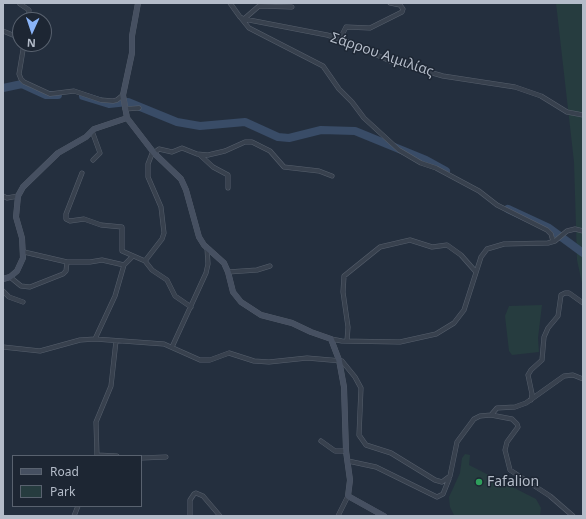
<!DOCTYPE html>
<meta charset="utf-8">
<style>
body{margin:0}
#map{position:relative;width:586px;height:519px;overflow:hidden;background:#242f3e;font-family:"Noto Sans",sans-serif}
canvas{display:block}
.frame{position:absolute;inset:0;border:4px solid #b4bcc9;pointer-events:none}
.legend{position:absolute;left:12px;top:455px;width:130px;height:52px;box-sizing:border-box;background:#1d2633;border:1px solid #59626f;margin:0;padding:5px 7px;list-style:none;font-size:12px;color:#b4bcc9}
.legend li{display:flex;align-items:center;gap:8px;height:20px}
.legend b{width:20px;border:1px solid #59626f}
.north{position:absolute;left:12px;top:12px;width:40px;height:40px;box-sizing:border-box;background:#1d2633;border:1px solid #59626f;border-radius:50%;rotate:183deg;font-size:11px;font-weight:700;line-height:16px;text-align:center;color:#b4bcc9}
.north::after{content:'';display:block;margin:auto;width:14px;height:18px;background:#8ab4f8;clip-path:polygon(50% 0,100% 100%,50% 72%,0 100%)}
</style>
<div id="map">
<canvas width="586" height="519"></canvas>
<div class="frame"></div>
<ul class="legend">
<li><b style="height:5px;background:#465061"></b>Road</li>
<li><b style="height:11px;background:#263c3f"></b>Park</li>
</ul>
<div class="north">N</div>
</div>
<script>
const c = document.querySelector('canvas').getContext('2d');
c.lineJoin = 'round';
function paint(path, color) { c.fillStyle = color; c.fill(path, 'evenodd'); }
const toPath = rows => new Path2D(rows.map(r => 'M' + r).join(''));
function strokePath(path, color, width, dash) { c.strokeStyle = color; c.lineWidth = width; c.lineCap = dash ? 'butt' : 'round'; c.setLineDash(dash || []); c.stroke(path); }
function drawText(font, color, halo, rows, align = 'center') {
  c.font = font + ' "Noto Sans",sans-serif'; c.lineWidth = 3; c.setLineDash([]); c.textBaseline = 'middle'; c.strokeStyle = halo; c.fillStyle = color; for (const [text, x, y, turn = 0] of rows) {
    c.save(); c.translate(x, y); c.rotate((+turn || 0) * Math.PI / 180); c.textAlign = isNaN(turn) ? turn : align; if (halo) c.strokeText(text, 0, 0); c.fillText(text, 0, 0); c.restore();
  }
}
paint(toPath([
 [556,3,583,3,583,288,577,260,574,162],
 [542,305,538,338,539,352,512,355,509,351,505,316,509,306],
 [465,454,470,455,469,465,536,499,541,508,540,516,454,515,450,507,449,497,460,473,462,458]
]), '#263c3f');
strokePath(toPath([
 [3,88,22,84,46,95,58,95],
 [83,96,109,104,128,102,177,122,200,126,245,122,278,137,289,138,321,130,355,131,426,160,446,171],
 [508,209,549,228,583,253]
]), '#394c67', 8);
const street = toPath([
 [230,3,240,17,244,19,327,35,344,40,390,61,443,76,515,87,541,96,567,112,583,115],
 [20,4,29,10,28,20],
 [241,18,249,28,323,66,339,89,352,102,364,118,399,150,421,163,436,168,479,191,497,205,547,230,551,234,553,241],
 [244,19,259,6,292,7],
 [3,31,20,38],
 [340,39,346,27,370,28,402,12,403,9,400,5,390,3],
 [24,44,19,74,21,79,24,82,50,94,74,91,101,100,113,101,117,100,123,95],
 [125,109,139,108],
 [92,131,100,153,93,160],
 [154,153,159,149,172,152,182,148,197,154,208,155,225,151,245,142,252,142,270,151,284,167,319,171,332,176],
 [200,155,213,167,228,175,228,188],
 [82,173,66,214,66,219,70,221,84,219,101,225,122,227,122,251,145,261,162,239,164,233,161,207,148,177,148,164,153,151],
 [3,196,7,198,18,196],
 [24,252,67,262,90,262,102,260,124,265],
 [145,261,152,270,167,280,175,296,191,307],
 [228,272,257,270,270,266],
 [10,277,21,286,30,287,63,274,66,271,67,262],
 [3,291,9,297,23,302],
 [95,339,115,296,124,265,132,257],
 [331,339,342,341,400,342,436,334,454,323,464,310,481,257,487,249,504,244,548,243,555,241,567,231,575,229,583,231],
 [347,341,348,327,343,292,344,276,380,247,410,240,432,247,447,245,461,255,476,272],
 [3,347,40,351,80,340,95,339,164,344,200,360,210,360,229,353,254,361,269,362,307,358,342,361,355,377,361,388,359,435,366,445,391,453,435,480,442,482,450,476,457,442,474,419,480,416,491,415,512,419,517,424,518,427,507,442,505,450,510,470,550,496,573,516],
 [172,347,206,273,208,264,207,248],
 [531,400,532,394,528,375,531,370,542,360,544,337,548,328,558,316,561,295,565,293,569,293,583,303],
 [491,415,497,408,515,407,526,403,564,376,573,375,583,379],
 [321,441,335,451,346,451],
 [97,455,117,456],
 [97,456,96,422,111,386,116,341],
 [141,458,166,457],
 [348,461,376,467,437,497,443,494,449,479],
 [74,516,78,506],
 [190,516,190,500,194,494,196,493,203,496,220,516],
 [338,516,348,496]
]);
const secondary = toPath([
 [138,3,132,36,132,53,123,95,127,118,154,153,181,179,186,190,199,237,204,245,224,263,228,272,233,292,241,302,261,315,292,323,311,332,331,339,339,360,344,387,346,451,350,480,348,496,384,516],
 [3,279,10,277,17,271,23,258,22,238,16,217,18,196,23,187,58,153,86,137,94,129,127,118]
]);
strokePath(street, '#565f6c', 5);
strokePath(secondary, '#565f6c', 6);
strokePath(street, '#38414e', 4);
strokePath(secondary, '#465061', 5.5);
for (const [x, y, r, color] of [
 [479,482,4,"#2e9e5b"]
]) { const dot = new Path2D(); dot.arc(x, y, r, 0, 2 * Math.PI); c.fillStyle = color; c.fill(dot); strokePath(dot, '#1d2633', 1.5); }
drawText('14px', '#b4bcc9', '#1d2633', [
 ["Σάρρου Αιμιλίας",382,55,19]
]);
drawText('14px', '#b4bcc9', '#1d2633', [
 ["Fafalion",487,482]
], 'left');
</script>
